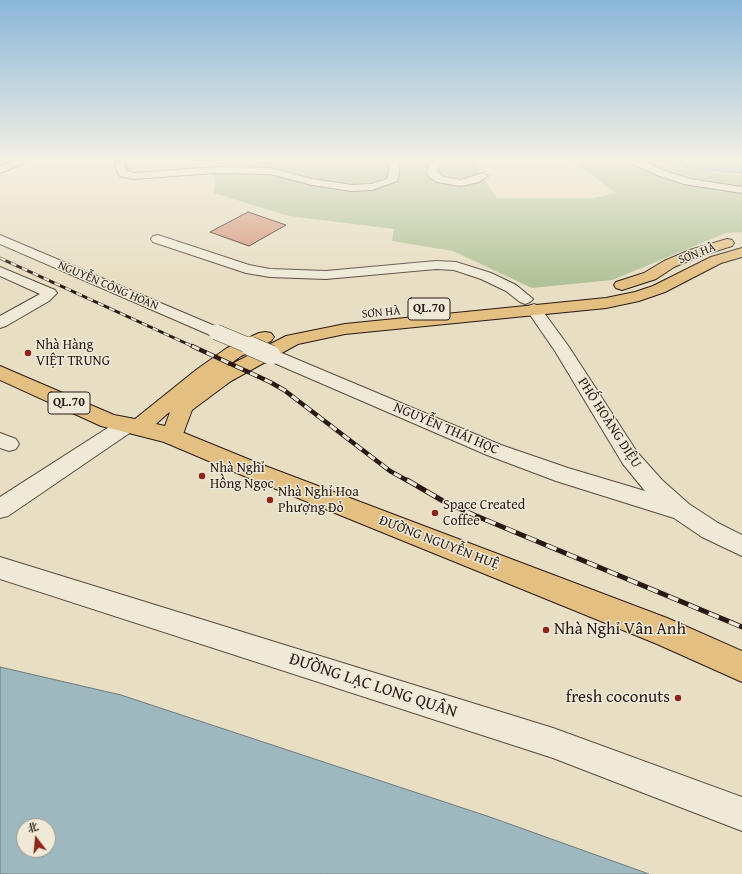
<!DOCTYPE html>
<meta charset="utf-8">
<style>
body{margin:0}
#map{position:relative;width:742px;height:874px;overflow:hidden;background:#e7dec3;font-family:"Gentium Book Plus","Noto Serif SC",serif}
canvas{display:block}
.north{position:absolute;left:16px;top:818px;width:40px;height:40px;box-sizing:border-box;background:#efead8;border:1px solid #a09689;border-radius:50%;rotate:344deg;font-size:11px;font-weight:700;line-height:16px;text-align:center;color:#2a1913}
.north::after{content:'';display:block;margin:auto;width:14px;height:18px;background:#8f2418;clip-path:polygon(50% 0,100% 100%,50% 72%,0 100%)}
</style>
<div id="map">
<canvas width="742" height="874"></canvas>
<div class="north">北</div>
</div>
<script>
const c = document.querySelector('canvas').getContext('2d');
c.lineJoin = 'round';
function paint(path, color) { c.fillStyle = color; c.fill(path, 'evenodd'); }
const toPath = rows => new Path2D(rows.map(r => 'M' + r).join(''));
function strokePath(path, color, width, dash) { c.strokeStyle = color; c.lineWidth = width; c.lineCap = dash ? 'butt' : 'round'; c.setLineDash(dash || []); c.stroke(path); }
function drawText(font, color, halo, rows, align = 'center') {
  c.font = font + ' "Gentium Book Plus",serif'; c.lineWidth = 3; c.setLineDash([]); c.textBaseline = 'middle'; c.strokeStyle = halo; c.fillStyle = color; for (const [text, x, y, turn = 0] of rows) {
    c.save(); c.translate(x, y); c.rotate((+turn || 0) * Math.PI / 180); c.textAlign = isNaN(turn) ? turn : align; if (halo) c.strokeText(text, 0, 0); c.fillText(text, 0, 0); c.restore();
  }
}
paint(toPath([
 [219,160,471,160,497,198,594,198,616,193,571,160,650,160,670,167,742,176,742,232,726,233,612,280,532,288,453,251,392,241,394,229,289,216,214,193,215,165]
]), '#b1c298');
const water = toPath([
 [658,160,742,160,742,173,692,169,658,160],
 [0,667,121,695,490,817,649,874,0,874,0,667],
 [24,826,48,826,48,850,24,850,24,826]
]);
paint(water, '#9db9bf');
strokePath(water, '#6f797a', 1);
const building = toPath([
 [248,212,286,225,249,246,210,232,248,212]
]);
paint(building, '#d5967b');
strokePath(building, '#2a1913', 1);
const minor = toPath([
 [14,160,28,160,27,162,0,173,0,166,14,160],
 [117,160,127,160,125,166,126,170,133,173,215,167,270,168,312,179,352,185,371,184,384,180,388,178,390,160,400,160,398,179,397,181,372,190,352,191,312,185,270,174,215,173,133,179,120,176,115,166,117,160],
 [432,160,442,160,437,172,444,177,461,180,483,173,488,176,479,182,461,186,437,182,429,177,427,172,432,160],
 [628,160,641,160,665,171,690,179,742,187,742,193,684,184,657,175,629,162,628,160],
 [0,235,222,329,224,332,222,335,216,337,210,335,0,244,0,235],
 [158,235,249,265,270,269,326,271,436,261,456,262,491,273,516,285,533,299,530,302,525,304,520,302,506,291,481,279,454,270,436,269,326,279,270,277,246,273,153,242,151,239,153,236,158,235],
 [0,267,55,290,57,293,49,301,6,326,0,328,0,316,40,294,0,276,0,267],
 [534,304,539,306,569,347,637,452,662,480,689,504,718,523,742,535,742,556,702,537,674,518,556,481,487,455,265,359,262,355,265,351,271,350,277,351,501,445,568,468,645,491,623,464,555,351,526,309,529,306,534,304],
 [127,418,134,420,137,425,134,430,8,516,0,518,0,497,120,420,127,418],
 [0,433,16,439,19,444,16,449,9,451,0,448,0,433],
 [0,557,553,728,742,797,742,831,553,758,0,579,0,557]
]);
const major = toPath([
 [172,428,260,464,667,618,742,651,742,682,657,644,244,476,164,442,161,436,164,430,172,428]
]);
const highway = toPath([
 [727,239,732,240,734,243,732,246,700,256,674,267,656,279,622,290,616,288,614,285,616,282,644,273,664,261,690,250,727,239],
 [742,248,742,257,721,263,665,292,639,301,606,308,345,334,298,344,231,381,192,410,180,442,172,444,101,426,0,380,0,366,114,415,135,419,196,370,227,348,259,333,265,332,271,333,274,337,271,341,241,356,226,367,286,336,345,324,606,298,635,292,653,286,711,257,742,248],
 [170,412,165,426,156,424,167,414,170,412]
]);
strokePath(minor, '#594a3f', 2);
strokePath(major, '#2a1913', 2);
strokePath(highway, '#2a1913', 2);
paint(minor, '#efead8');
paint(major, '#e4bf82');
paint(highway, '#e4bf82');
const railFar2 = toPath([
 [0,258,194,347]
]);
const railFar1 = toPath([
 [192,346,270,382,284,390,390,471,408,481]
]);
const rail = toPath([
 [407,480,443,501,474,515,742,627]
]);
strokePath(railFar2, '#2a1913', 3);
strokePath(railFar1, '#2a1913', 4.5);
strokePath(rail, '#2a1913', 5);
strokePath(railFar2, '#efead8', 2, [6]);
strokePath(railFar1, '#efead8', 3, [8]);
strokePath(rail, '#efead8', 3.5, [11]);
const minorBridgeFar1 = toPath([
 [216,332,252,347]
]);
const minorBridge = toPath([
 [250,346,271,355]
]);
strokePath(minorBridgeFar1, '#594a3f', 16, []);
strokePath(minorBridge, '#594a3f', 20, []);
strokePath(minorBridgeFar1, '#efead8', 15);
strokePath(minorBridge, '#efead8', 19);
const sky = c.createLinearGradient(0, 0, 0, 282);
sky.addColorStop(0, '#8ab6d8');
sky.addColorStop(0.57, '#f4f0e4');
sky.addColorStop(1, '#f4f0e400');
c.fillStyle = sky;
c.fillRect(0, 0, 742, 282);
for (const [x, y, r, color] of [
 [28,353,4,"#8f2418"],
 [202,476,4,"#8f2418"],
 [270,500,4,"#8f2418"],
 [435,513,4,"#8f2418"],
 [546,630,4,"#8f2418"],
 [678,698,4,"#8f2418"]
]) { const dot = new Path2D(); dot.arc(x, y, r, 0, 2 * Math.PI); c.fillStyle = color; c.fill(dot); strokePath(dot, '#efead8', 1.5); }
drawText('12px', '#2a1913', '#efead8', [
 ["SƠN HÀ",697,254,-21],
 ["NGUYỄN CÔNG HOAN",108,286,23],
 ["SƠN HÀ",381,313,-5]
]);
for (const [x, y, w] of [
 [429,309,42],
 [69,403,42]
]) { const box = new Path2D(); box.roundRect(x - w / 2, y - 11, w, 22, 3); c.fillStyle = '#efead8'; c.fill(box); strokePath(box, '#2a1913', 1); }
drawText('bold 13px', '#2a1913', null, [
 ["QL.70",429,309],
 ["QL.70",69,403]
]);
drawText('14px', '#2a1913', '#efead8', [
 ["Nhà Hàng",36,345],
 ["VIỆT TRUNG",36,361],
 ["Nhà Nghỉ",210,468],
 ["Hồng Ngọc",210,484],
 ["Nhà Nghỉ Hoa",278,492],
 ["Phượng Đỏ",278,508],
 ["Space Created",443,505],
 ["Coffee",443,521]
], 'left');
drawText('14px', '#2a1913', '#efead8', [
 ["PHỐ HOÀNG DIỆU",609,423,57],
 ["NGUYỄN THÁI HỌC",446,429,23],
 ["ĐƯỜNG NGUYỄN HUỆ",439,543,21]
]);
drawText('17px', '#2a1913', '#efead8', [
 ["Nhà Nghỉ Vân Anh",554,630],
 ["fresh coconuts",670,698,"right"]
], 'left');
drawText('17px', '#2a1913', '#efead8', [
 ["ĐƯỜNG LẠC LONG QUÂN",373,686,18]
]);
</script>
